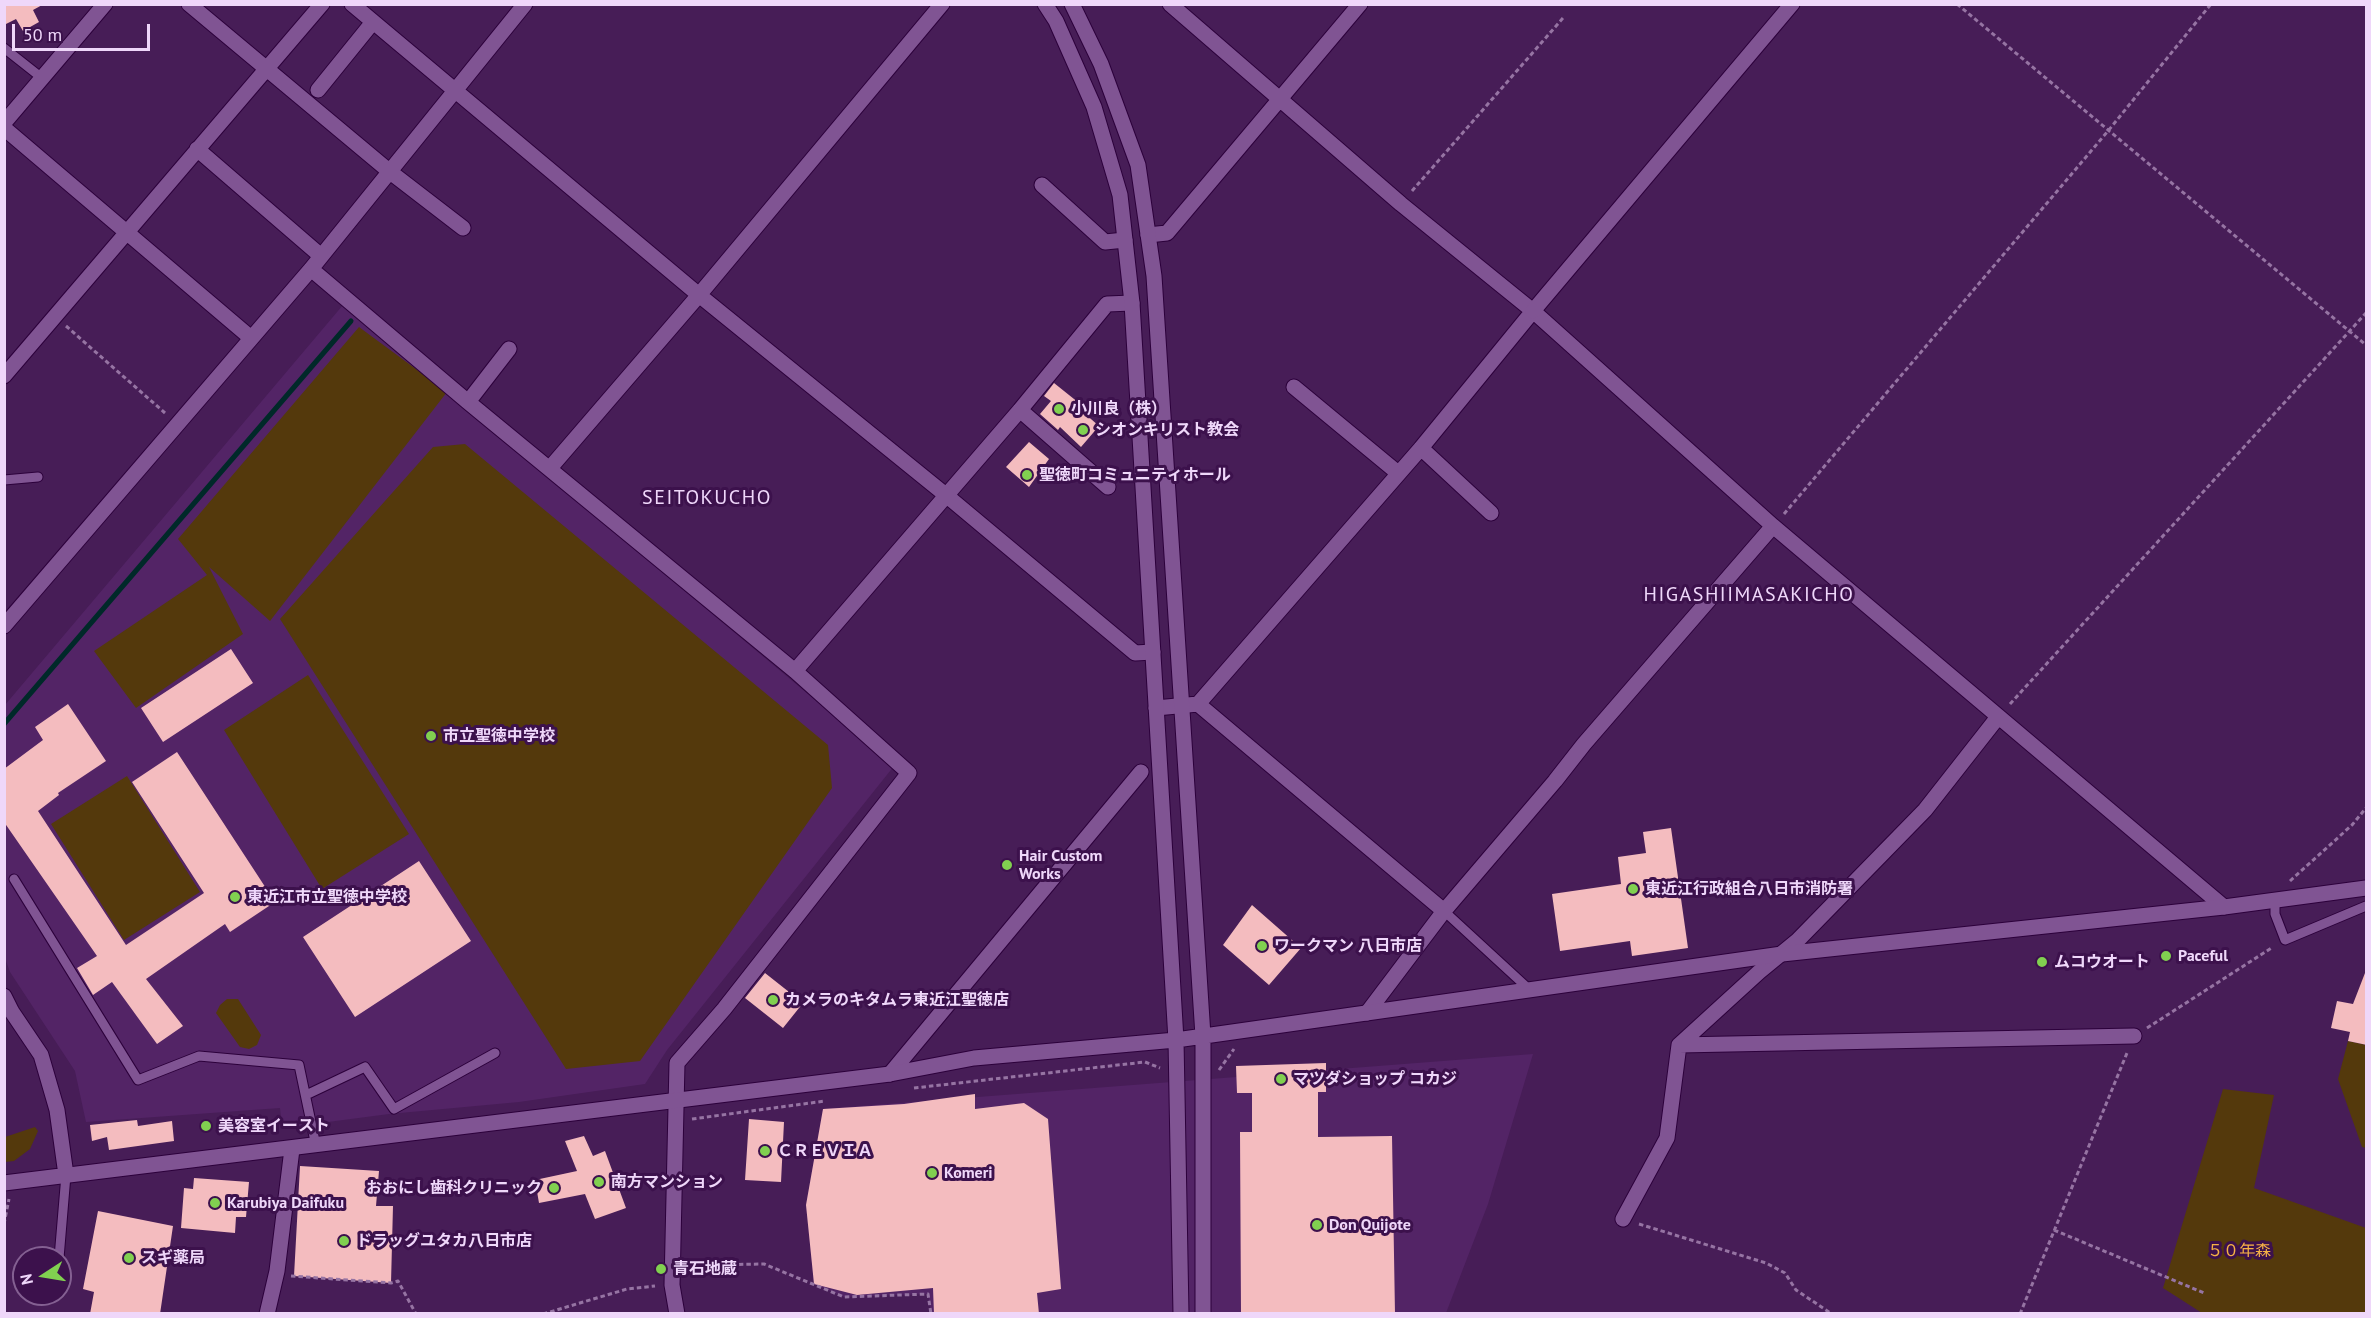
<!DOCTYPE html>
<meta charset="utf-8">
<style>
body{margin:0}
#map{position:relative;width:2371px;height:1318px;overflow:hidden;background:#471d57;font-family:"PT Sans",sans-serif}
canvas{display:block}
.frame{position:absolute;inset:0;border:6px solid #efd7fa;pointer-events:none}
.north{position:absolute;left:12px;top:1246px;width:60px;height:60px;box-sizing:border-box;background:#3c114c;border:2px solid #846092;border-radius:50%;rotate:258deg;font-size:16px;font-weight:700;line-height:24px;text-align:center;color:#efd7fa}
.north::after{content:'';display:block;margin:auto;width:21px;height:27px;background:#81d050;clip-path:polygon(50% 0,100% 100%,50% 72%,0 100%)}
.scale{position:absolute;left:12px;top:24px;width:138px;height:27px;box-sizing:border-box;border:3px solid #efd7fa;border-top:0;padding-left:8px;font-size:18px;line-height:21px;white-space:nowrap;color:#efd7fa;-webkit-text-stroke:4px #3c114c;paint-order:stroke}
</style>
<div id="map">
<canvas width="2371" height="1318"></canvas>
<div class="frame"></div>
<div class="north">N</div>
<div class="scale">50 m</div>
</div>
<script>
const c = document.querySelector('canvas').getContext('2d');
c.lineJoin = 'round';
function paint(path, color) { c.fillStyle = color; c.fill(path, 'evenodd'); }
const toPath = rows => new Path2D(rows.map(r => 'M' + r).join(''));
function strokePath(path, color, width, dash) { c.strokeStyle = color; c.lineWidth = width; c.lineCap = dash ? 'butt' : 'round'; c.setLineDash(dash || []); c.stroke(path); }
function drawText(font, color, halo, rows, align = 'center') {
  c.font = font + ' "PT Sans","Noto Sans JP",sans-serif'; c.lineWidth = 6; c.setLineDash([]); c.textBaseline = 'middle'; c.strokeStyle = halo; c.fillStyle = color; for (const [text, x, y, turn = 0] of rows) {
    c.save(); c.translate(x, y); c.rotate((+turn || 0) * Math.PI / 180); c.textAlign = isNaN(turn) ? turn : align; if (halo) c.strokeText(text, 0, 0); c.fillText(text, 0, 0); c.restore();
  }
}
paint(toPath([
 [343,305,894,766,667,1050,645,1084,519,1102,389,1114,282,1128,280,1108,86,1122,75,1071,10,972,5,958,5,705],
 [1533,1054,1488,1204,1446,1313,931,1314,928,1294,844,1297,814,1284,806,1205,823,1109]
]), '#532466');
paint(toPath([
 [359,327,447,392,270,621,209,567,243,634,136,708,94,651,207,575,178,539],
 [465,444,828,745,832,788,640,1061,566,1069,280,619,433,447],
 [308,675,409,834,322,889,224,730],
 [127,776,200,892,124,940,51,824],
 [227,999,238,999,261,1035,257,1045,249,1049,240,1047,216,1013,220,1005],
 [2348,1041,2366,1045,2366,1148,2362,1147,2338,1079],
 [2223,1089,2274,1095,2254,1188,2366,1228,2366,1313,2202,1313,2163,1288],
 [35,1127,38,1131,30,1149,14,1161,5,1162,5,1137]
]), '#54390c');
strokePath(toPath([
 [4,724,351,321]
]), '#002929', 5);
paint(toPath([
 [4,4,44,4,33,10,39,22,23,31,16,19,4,25],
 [1054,383,1079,403,1076,406,1099,426,1081,447,1060,427,1058,430,1040,414,1051,401,1044,396],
 [1029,442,1049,459,1029,487,1006,467],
 [231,649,253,683,163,742,141,708],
 [68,704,106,761,58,793,59,795,38,811,126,945,204,893,132,782,177,752,275,902,230,932,225,924,146,979,183,1026,157,1044,112,982,93,995,77,968,97,956,4,822,4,769,43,740,35,727],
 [1671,828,1688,948,1632,956,1630,941,1560,951,1552,894,1621,884,1618,857,1646,853,1643,832],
 [419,861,471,941,355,1017,303,937],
 [1252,905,1301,948,1269,985,1223,945],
 [765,973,803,1003,783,1028,745,998],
 [2365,973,2367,973,2367,1045,2348,1041,2350,1032,2331,1028,2337,1001,2353,1004],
 [1326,1063,1326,1092,1318,1092,1318,1137,1392,1136,1395,1314,1241,1314,1240,1132,1252,1132,1252,1093,1237,1093,1236,1066],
 [975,1094,975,1109,1024,1103,1048,1119,1061,1289,1037,1293,1039,1314,934,1314,933,1288,857,1295,814,1284,806,1205,823,1109,904,1104],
 [749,1119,784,1122,781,1182,745,1180],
 [137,1120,138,1126,172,1121,174,1141,109,1150,107,1137,92,1141,90,1125],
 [584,1136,593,1156,605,1151,626,1208,595,1219,585,1194,539,1203,535,1180,577,1171,565,1141],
 [300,1166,379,1171,376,1206,393,1206,391,1283,294,1276],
 [194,1178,249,1182,246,1217,236,1217,235,1233,181,1228,184,1188,193,1189],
 [98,1211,173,1226,160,1314,90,1314,94,1292,83,1289]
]), '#f4bcbf');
const lane = toPath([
 [4,48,42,78],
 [4,480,38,477],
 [14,879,138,1080,199,1056,299,1065,316,1146],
 [2275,901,2275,914,2285,940,2366,906],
 [1444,911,1531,991],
 [306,1095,365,1067,394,1109,495,1053],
 [59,1258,66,1175]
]);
const street = toPath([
 [189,4,389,171,463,228],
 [352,4,699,295,947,496,1135,653,1153,652],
 [1170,4,1401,204,1533,311,1773,526,2224,907],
 [318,90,373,22],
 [4,123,105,4],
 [4,128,251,338],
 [197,149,321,256],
 [1042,185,1105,242,1125,240],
 [1148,235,1167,233,1360,4],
 [311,269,468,402,795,671,909,773,724,1009,677,1063,672,1285,677,1314],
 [4,376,322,4],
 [1294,387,1398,473],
 [468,402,509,349],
 [1020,410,1108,487],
 [1421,448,1491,513],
 [550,468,699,295,942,4],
 [4,626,311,269,525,4],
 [795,671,1020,410,1107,304,1132,303],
 [1198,704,1444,911],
 [1156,708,1198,704,1421,448,1533,311],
 [1367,1013,1444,911,1555,781,1584,744,1773,526],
 [1679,1045,2134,1036],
 [890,1074,1141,772],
 [1623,1219,1667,1138,1679,1045,1759,972,1798,940,1925,810,1998,717],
 [267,1314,277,1271,292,1149]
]);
const secondary = toPath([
 [1045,4,1056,21,1094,107,1120,195,1132,303,1176,1040,1181,1314],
 [1072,4,1101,64,1138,165,1154,276,1203,1036,1203,1314],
 [1533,311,1792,4],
 [4,996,12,1012,41,1055,57,1110,66,1175],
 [4,1183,890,1074,974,1058,1176,1040,1782,954,2224,907,2366,888]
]);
strokePath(lane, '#2c003b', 11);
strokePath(street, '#2c003b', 17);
strokePath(secondary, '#2c003b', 17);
strokePath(toPath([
 [1957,4,2366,345],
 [1412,191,1563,18],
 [66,326,165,413],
 [1784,514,2108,131,2211,4],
 [2010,704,2366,313],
 [2290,881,2352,825,2366,808],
 [2147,1028,2273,947],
 [1219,1070,1234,1049],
 [914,1088,1145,1062,1160,1068],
 [692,1119,825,1101],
 [4,1224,9,1199],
 [1639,1224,1766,1263,1785,1273,1796,1290,1832,1314],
 [2054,1230,2204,1293],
 [687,1270,706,1265,764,1264,844,1297,928,1294,931,1314],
 [291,1276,391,1283,398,1281,416,1314],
 [543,1314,627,1289,655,1286],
 [2020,1314,2127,1053]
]), '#9674a3', 3, [4.5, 3]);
strokePath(lane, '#805493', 9);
strokePath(street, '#805493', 15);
strokePath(secondary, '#805493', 15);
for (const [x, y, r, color] of [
 [1059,409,6,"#81d050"],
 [1083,430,6,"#81d050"],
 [1027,475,6,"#81d050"],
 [431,736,6,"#81d050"],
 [1007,865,6,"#81d050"],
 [1633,889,6,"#81d050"],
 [235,897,6,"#81d050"],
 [1262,946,6,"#81d050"],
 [2166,956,6,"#81d050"],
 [2042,962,6,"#81d050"],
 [773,1000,6,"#81d050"],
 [1281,1079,6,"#81d050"],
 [206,1126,6,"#81d050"],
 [765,1151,6,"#81d050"],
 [932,1173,6,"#81d050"],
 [599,1182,6,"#81d050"],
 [554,1188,6,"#81d050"],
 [215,1203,6,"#81d050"],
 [1317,1225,6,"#81d050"],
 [344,1241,6,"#81d050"],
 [129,1258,6,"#81d050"],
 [661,1269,6,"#81d050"]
]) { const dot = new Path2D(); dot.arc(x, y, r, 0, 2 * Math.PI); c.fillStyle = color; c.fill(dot); strokePath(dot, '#3c114c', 2); }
drawText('bold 16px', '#efd7fa', '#3c114c', [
 ["小川良（株）",1071,409],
 ["シオンキリスト教会",1095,430],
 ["聖徳町コミュニティホール",1039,475],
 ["市立聖徳中学校",443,736],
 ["Hair Custom",1019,856],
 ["Works",1019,874],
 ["東近江行政組合八日市消防署",1645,889],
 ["東近江市立聖徳中学校",247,897],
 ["ワークマン 八日市店",1274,946],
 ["Paceful",2178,956],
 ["ムコウオート",2054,962],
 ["カメラのキタムラ東近江聖徳店",785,1000],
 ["マツダショップ コカジ",1293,1079],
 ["美容室イースト",218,1126],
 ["ＣＲＥＶＩＡ",777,1151],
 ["Komeri",944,1173],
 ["南方マンション",611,1182],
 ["おおにし歯科クリニック",542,1188,"right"],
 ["Karubiya Daifuku",227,1203],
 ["Don Quijote",1329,1225],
 ["ドラッグユタカ八日市店",356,1241],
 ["スギ薬局",141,1258],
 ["青石地蔵",673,1269]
], 'left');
drawText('16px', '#f6b245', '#3c114c', [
 ["５０年森",2239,1251]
]);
c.letterSpacing = '1.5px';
drawText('20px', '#efd7fa', '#3c114c', [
 ["SEITOKUCHO",707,498],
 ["HIGASHIIMASAKICHO",1749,595]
]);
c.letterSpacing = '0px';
</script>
